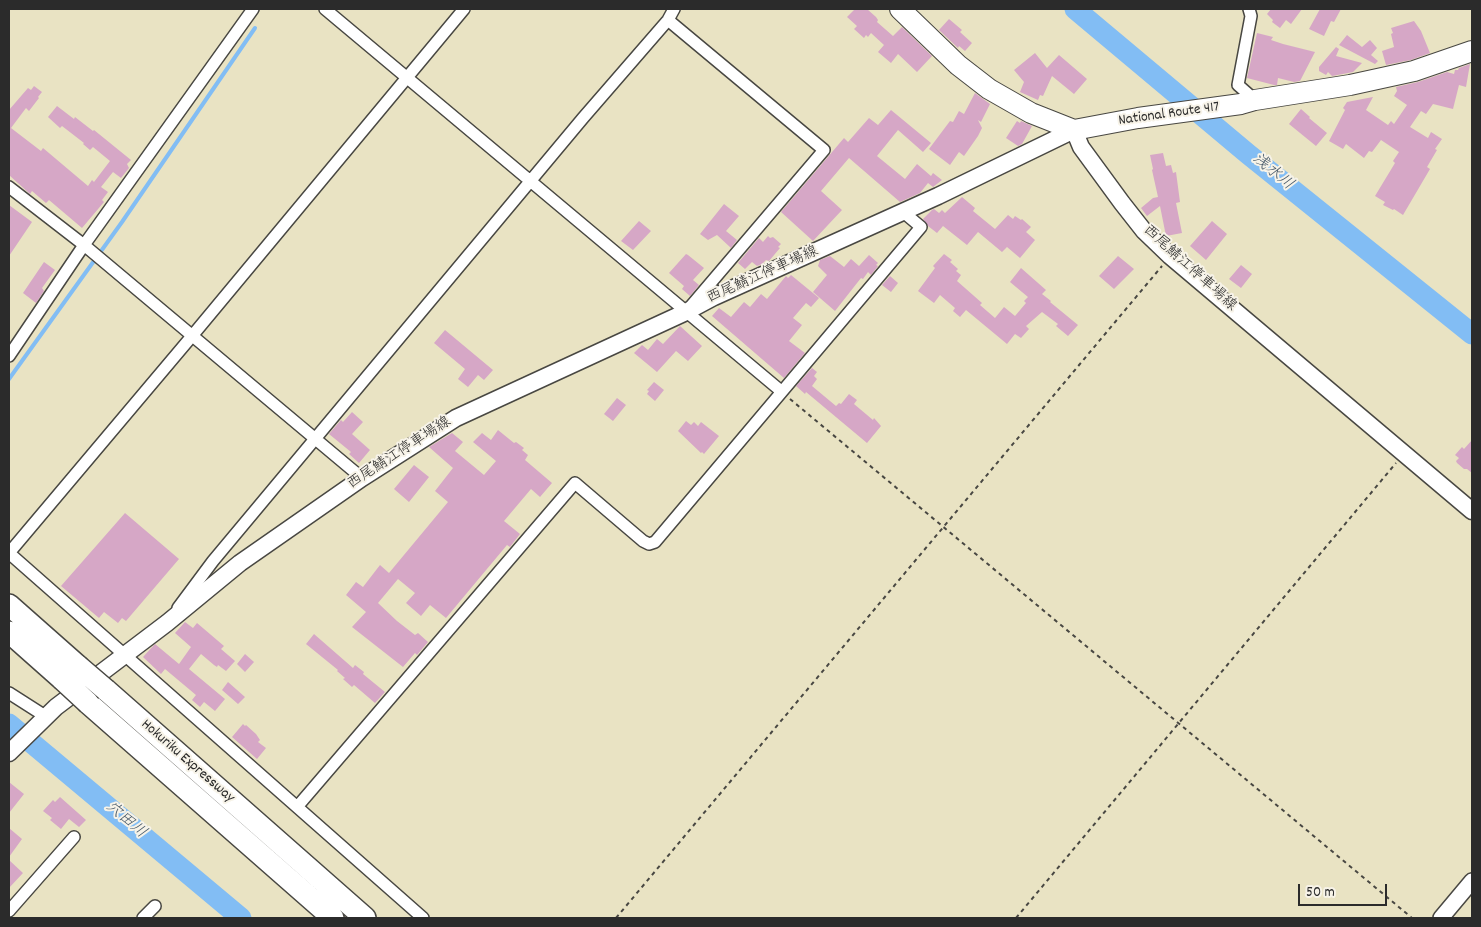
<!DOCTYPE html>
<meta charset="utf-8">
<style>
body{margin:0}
#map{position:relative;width:1481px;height:927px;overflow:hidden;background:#e9e3c3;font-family:Dekko,sans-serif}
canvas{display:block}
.frame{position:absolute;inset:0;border:10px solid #2b2b2b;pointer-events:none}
.scale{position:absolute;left:1298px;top:884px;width:89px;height:22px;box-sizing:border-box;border:2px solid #2b2b2b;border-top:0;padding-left:6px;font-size:15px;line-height:18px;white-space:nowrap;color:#2b2b2b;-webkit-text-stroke:4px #f7f3e8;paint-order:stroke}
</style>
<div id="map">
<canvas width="1481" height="927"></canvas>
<div class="frame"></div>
<div class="scale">50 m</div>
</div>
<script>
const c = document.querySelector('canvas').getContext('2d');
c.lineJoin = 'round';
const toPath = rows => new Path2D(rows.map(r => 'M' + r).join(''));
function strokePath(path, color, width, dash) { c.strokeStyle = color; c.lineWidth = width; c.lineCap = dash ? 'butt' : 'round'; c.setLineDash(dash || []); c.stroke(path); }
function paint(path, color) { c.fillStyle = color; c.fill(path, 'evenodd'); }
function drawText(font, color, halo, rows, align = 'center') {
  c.font = font + ' Dekko,"Klee One",sans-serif'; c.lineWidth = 4; c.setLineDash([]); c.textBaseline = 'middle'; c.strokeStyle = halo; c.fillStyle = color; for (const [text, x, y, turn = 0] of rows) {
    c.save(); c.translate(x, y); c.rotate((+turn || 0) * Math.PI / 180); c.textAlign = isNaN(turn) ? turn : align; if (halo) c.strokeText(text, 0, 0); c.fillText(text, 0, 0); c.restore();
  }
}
strokePath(toPath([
 [9,379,122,222,255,28]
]), '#82bdf4', 4);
strokePath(toPath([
 [1075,9,1248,154,1472,334],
 [9,724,241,918]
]), '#82bdf4', 21);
paint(toPath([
 [855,9,867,9,876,17,878,20,877,22,893,36,902,27,932,56,917,72,898,54,891,63,878,52,884,45,871,33,868,37,866,35,864,38,854,29,857,26,847,17],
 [1271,9,1302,9,1291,24,1286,20,1280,28,1272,22,1273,20,1267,14],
 [1320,9,1341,9,1334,22,1331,21,1324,36,1309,29],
 [949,19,962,30,960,32,972,43,965,51,959,46,958,48,939,30],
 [1414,21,1421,31,1430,53,1411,60,1386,65,1382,51,1394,47,1391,34,1393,33,1391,28],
 [1257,33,1273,37,1271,40,1283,44,1315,52,1300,81,1294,82,1278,78,1277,85,1274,85,1247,78],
 [1347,35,1362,47,1370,40,1377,48,1371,55,1378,61,1375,64,1339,45],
 [1336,47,1339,49,1336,56,1362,63,1353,72,1348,73,1332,76,1328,72,1326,75,1319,71,1319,67],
 [1035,53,1047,68,1059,55,1087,79,1074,94,1052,76,1043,96,1040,95,1038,100,1020,92,1024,82,1014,70],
 [1470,64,1466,87,1459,85,1453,109,1433,104,1426,114,1421,111,1410,127,1428,138,1431,132,1442,139,1435,149,1437,150,1427,167,1430,169,1403,215,1394,209,1393,210,1383,205,1385,202,1375,196,1395,163,1393,161,1399,152,1381,140,1372,152,1369,151,1364,158,1346,144,1343,149,1329,141,1345,110,1343,108,1347,102,1373,97,1366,110,1388,125,1391,121,1394,124,1407,105,1394,96,1397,91,1396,87,1418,82,1447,72,1454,74,1455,70,1458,70,1459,68],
 [34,86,42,92,38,97,39,98,29,111,26,108,11,128,41,151,43,148,88,186,92,180,94,182,110,161,93,147,90,150,83,144,84,143,62,126,60,128,48,117,57,106,74,119,75,117,93,131,94,130,131,160,127,164,129,168,121,178,113,172,101,187,108,192,102,200,104,202,82,228,49,200,46,203,32,191,30,194,9,175,9,110,28,88,31,90],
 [975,93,990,104,981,122,978,120,982,128,978,136,964,156,959,152,950,165,929,149,950,121,953,122,959,111,964,114],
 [1301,109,1310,117,1309,118,1327,133,1316,146,1289,124],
 [891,110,931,143,923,152,898,130,877,156,905,179,917,164,931,176,933,173,942,180,933,187,928,183,920,193,900,202,849,158,821,191,842,210,813,241,781,212,844,138,848,142,869,118,878,125],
 [1017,121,1020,123,1021,121,1032,126,1022,144,1018,146,1006,138],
 [1163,153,1166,166,1171,165,1173,173,1176,172,1180,202,1176,203,1182,233,1166,236,1160,206,1147,216,1141,208,1153,198,1158,197,1152,170,1153,169,1150,155],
 [962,197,975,208,973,211,995,229,1008,215,1013,219,1015,216,1021,220,1022,219,1031,227,1026,232,1035,240,1020,258,1007,247,1002,252,978,232,967,245,943,226,937,233,928,226,923,219,932,210,934,209,939,213,942,210,945,213],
 [724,204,739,216,726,231,737,240,731,248,717,235,708,240,700,234],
 [9,205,32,222,9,256],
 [639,221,651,231,633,250,621,241],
 [1212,221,1227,234,1206,260,1190,246],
 [768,236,770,238,773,237,781,244,778,247,780,248,769,261,766,260,762,264,757,266,752,262,745,269,738,263,759,238,763,242],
 [686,254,688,255,704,268,693,280,699,285,690,296,682,289,684,286,669,273],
 [944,254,952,260,950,262,958,269,956,271,961,275,957,281,982,303,980,305,995,318,1004,307,1015,316,1026,303,1024,301,1028,297,1010,282,1021,268,1046,290,1042,294,1051,301,1050,302,1078,325,1068,336,1056,326,1058,324,1042,312,1026,326,1029,329,1021,338,1015,334,1007,344,966,310,960,317,953,311,955,308,940,295,934,303,918,291,935,268,933,266],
 [869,255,878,263,876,265,878,266,871,275,868,272,863,279,861,278,835,311,813,292,827,275,818,266,820,260,830,256,844,267,851,259,859,266],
 [1118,256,1134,269,1114,289,1099,276],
 [44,262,55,270,42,288,44,291,36,303,23,293],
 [1241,265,1252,274,1241,288,1229,279],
 [791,275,819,298,811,307,806,303,793,318,802,325,789,341,805,353,784,378,712,316,719,308,731,317,744,302,750,307,761,294,767,299,786,276,788,278],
 [890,276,898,283,891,292,882,285],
 [680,326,702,346,688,361,676,351,657,372,634,353,642,345,648,350,657,339,663,344],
 [445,330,493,370,484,380,478,375,468,387,458,379,465,369,434,343],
 [812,368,817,372,814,376,817,379,812,386,836,406,839,403,841,404,849,394,857,400,854,404,873,420,874,418,881,426,867,443,806,392,805,394,796,386],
 [654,382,664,390,655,401,647,394,649,391,647,390],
 [617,398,626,405,613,421,604,414],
 [352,412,363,422,352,434,370,450,359,463,349,454,351,452,329,434,341,420,343,422],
 [686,421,691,425,694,422,698,426,701,422,719,436,704,454,702,452,701,453,678,431],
 [498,430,514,443,516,442,524,448,522,450,528,455,525,460,552,483,540,497,531,489,504,521,520,534,510,547,507,545,446,618,430,605,421,616,406,603,415,593,398,579,378,603,397,621,415,635,418,633,428,642,417,655,415,653,403,667,352,627,366,612,346,595,356,582,363,587,380,565,389,573,448,502,435,491,453,468,429,447,452,433,463,442,455,451,484,475,496,461,473,442,482,433,491,440],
 [1472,440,1472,473,1467,469,1464,469,1457,463,1456,461,1459,458,1455,455,1462,447,1464,449],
 [414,465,429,477,409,502,394,489],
 [125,513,179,559,126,621,122,618,118,623,104,612,99,618,61,586],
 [185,622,193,628,197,623,224,646,221,649,235,661,226,671,218,665,217,667,214,665,201,654,189,669,225,699,215,711,204,702,200,707,192,700,196,695,165,669,161,674,143,657,155,644,179,664,191,647,175,633],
 [314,634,353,668,355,665,364,672,363,674,385,692,375,703,354,685,352,687,343,679,345,678,337,671,338,670,306,644],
 [245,654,254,662,245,672,237,664],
 [228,682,245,697,238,704,222,690],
 [243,724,245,726,246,725,256,734,260,740,258,742,266,748,257,759,232,737],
 [9,782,24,794,9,813],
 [60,797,86,820,79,827,69,819,61,829,50,820,52,818,43,811,53,800,55,802],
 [9,828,22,839,9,857],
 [9,860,23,873,9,888]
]), '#d6a7c6');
const minor = toPath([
 [325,9,781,391],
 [1249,9,1251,16,1238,85,1255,100],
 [668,20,824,150,691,306],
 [9,187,84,245,362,478],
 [9,356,84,245,253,9],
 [9,553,192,336,464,9],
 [9,553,423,918],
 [178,608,213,561,583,118,668,20,674,9],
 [9,693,45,716],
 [297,807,575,483,643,541,649,544,655,542,921,227,902,211],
 [9,911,74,837],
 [143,918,155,906]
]);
const tertiary = toPath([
 [1441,918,1472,881]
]);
const secondary = toPath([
 [9,753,56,707,167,623,240,563,362,478,456,418,686,312,714,297,938,196,1074,130,1081,147,1122,203,1144,231,1170,256,1472,511]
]);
const trunk = toPath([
 [900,9,958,65,989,89,1031,113,1074,130,1138,118,1241,104,1255,100,1350,85,1414,71,1472,51]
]);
const motorway = toPath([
 [9,605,78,666],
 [9,632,62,679],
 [106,690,365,918],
 [88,703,333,918]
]);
strokePath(minor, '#484742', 14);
strokePath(tertiary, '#484742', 18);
strokePath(secondary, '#484742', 19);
strokePath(trunk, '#484742', 22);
strokePath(motorway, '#484742', 24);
strokePath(toPath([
 [790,399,1412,918],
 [616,918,1162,266],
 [1016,918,1396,463]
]), '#484742', 2, [4, 4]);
strokePath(minor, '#fff', 11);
strokePath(tertiary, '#fff', 15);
strokePath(secondary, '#fff', 16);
strokePath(trunk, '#fff', 20);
strokePath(motorway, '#fff', 21);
const motorwayBridge = toPath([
 [78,666,106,690],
 [62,679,88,703]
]);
strokePath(motorwayBridge, '#484742', 24, []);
strokePath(motorwayBridge, '#fff', 21);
drawText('15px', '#2b2b2b', '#f7f3e8', [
 ["National Route 417",1169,115,-8],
 ["西尾鯖江停車場線",1189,269,42],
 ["西尾鯖江停車場線",763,276,-24],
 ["西尾鯖江停車場線",400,454,-33],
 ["Hokuriku Expressway",187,762,41]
]);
drawText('italic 16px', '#455767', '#f7f3e8', [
 ["浅水川",1272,173,39],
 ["穴田川",125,821,40]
]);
</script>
